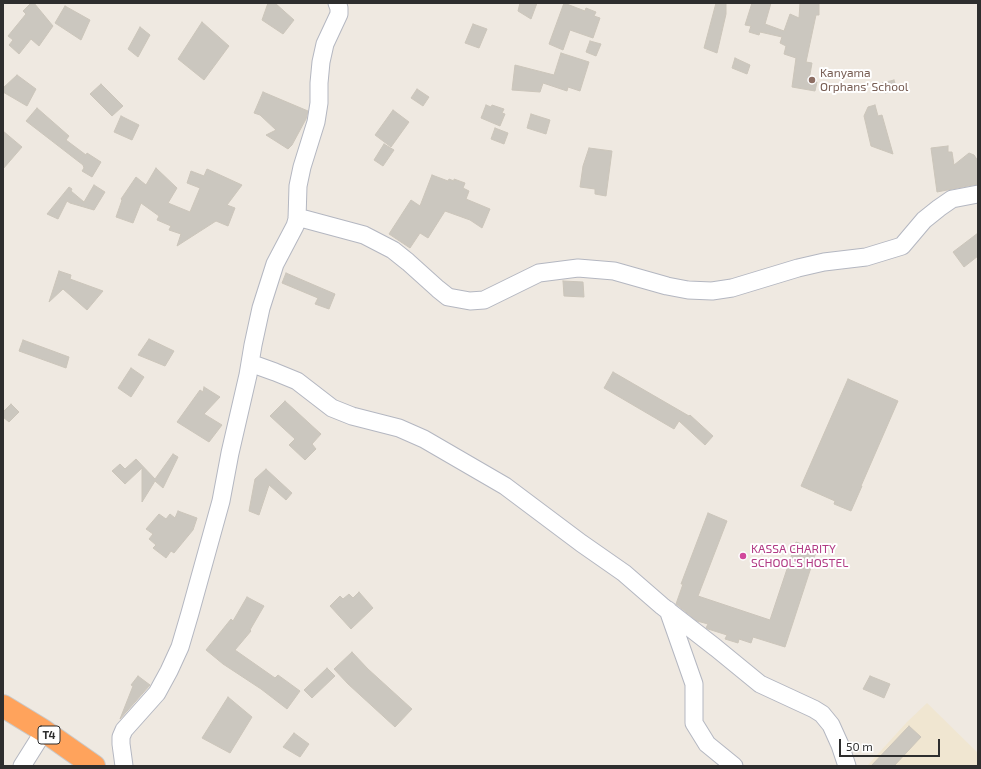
<!DOCTYPE html>
<style>
body{margin:0}
#map{position:relative;width:981px;height:769px;overflow:hidden;background:#efe9e1;font-family:"Exo 2",sans-serif}
canvas{display:block}
.frame{position:absolute;inset:0;border:4px solid #2e2e2e;pointer-events:none}
.scale{position:absolute;left:839px;top:739px;width:101px;height:18px;box-sizing:border-box;border:2px solid #2e2e2e;border-top:0;padding-left:5px;font-size:12px;line-height:14px;white-space:nowrap;color:#2e2e2e;-webkit-text-stroke:3px #fff;paint-order:stroke}
</style>
<div id="map">
<canvas width="981" height="769"></canvas>
<div class="frame"></div>
<div class="scale">50 m</div>
</div>
<script>
const c = document.querySelector('canvas').getContext('2d');
c.lineJoin = 'round';
function paint(path, color) { c.fillStyle = color; c.fill(path, 'evenodd'); }
const toPath = rows => new Path2D(rows.map(r => 'M' + r).join(''));
function strokePath(path, color, width, dash) { c.strokeStyle = color; c.lineWidth = width; c.lineCap = dash ? 'butt' : 'round'; c.setLineDash(dash || []); c.stroke(path); }
function drawText(font, color, halo, rows, align = 'center') {
  c.font = font + ' "Exo 2",sans-serif'; c.lineWidth = 4; c.setLineDash([]); c.textBaseline = 'middle'; c.strokeStyle = halo; c.fillStyle = color; for (const [text, x, y, turn = 0] of rows) {
    c.save(); c.translate(x, y); c.rotate((+turn || 0) * Math.PI / 180); c.textAlign = isNaN(turn) ? turn : align; if (halo) c.strokeText(text, 0, 0); c.fillText(text, 0, 0); c.restore();
  }
}
paint(toPath([
 [927,703,978,753,978,766,867,766,907,722]
]), '#f0e6d1');
const building = toPath([
 [31,3,34,3,53,26,39,46,31,39,19,54,9,45,13,40,8,36,26,14,23,11,31,3],
 [268,3,275,3,294,20,283,34,262,20,268,3],
 [520,3,537,3,531,19,518,11,520,3],
 [564,3,585,11,586,8,596,12,594,16,600,18,593,38,570,30,563,50,549,44,564,3],
 [716,3,726,3,726,14,717,53,704,48,716,3],
 [752,3,771,3,765,24,784,31,790,14,799,18,800,3,819,3,819,15,816,15,806,62,812,63,809,80,817,82,815,91,792,87,796,58,784,54,786,46,780,43,782,37,760,32,759,35,749,32,751,26,745,25,752,3],
 [65,6,90,20,81,40,55,23,65,6],
 [202,22,229,46,204,80,178,59,202,22],
 [473,24,487,29,479,48,465,43,473,24],
 [140,27,150,35,138,57,128,49,140,27],
 [590,41,601,44,596,56,586,52,590,41],
 [561,53,589,62,580,91,568,87,567,91,543,83,540,92,512,90,515,65,554,75,561,53],
 [735,58,750,65,747,74,732,68,735,58],
 [17,75,36,89,27,106,3,92,3,88,17,75],
 [894,80,897,90,885,93,882,83,894,80],
 [101,84,123,106,112,116,90,94,101,84],
 [417,89,429,97,423,106,411,98,417,89],
 [263,92,308,111,306,119,292,145,288,149,266,135,276,130,260,115,254,113,263,92],
 [486,105,491,107,492,105,504,109,502,113,505,114,500,126,481,118,486,105],
 [875,105,878,116,882,115,893,154,871,146,864,116,868,107,875,105],
 [37,108,69,136,66,140,86,155,87,153,101,162,92,177,82,171,84,168,83,165,26,121,37,108],
 [393,110,409,122,391,147,375,135,393,110],
 [531,114,550,120,546,134,527,128,531,114],
 [121,116,139,125,132,140,114,132,121,116],
 [495,128,508,133,504,144,491,139,495,128],
 [3,131,22,147,3,169,3,131],
 [384,144,394,150,383,166,374,160,384,144],
 [948,146,948,152,952,152,954,165,969,153,974,155,978,161,978,184,937,192,931,148,948,146],
 [589,148,612,151,606,196,595,194,595,189,580,187,583,166,589,148],
 [156,168,177,188,168,203,190,212,200,188,187,183,191,171,204,176,207,169,242,185,227,205,235,208,228,226,216,221,177,246,181,234,169,230,171,226,157,220,159,216,141,203,133,223,116,217,122,200,121,199,136,177,146,185,156,168],
 [432,175,448,181,449,179,454,181,454,179,465,183,463,188,469,191,466,199,490,209,482,228,470,220,445,211,428,238,420,233,410,248,389,234,411,200,420,206,432,175],
 [94,185,105,192,94,210,70,203,67,201,58,219,47,214,69,187,72,189,71,191,84,202,94,185],
 [978,233,978,256,964,267,953,252,978,233],
 [59,271,71,275,70,279,103,291,87,310,63,289,49,302,59,271],
 [286,273,335,294,329,309,315,304,318,298,282,283,286,273],
 [563,281,583,282,584,297,564,296,563,281],
 [149,339,174,351,165,366,138,355,149,339],
 [23,340,69,357,66,368,19,351,23,340],
 [131,368,144,377,131,397,118,388,131,368],
 [613,372,689,416,690,415,713,436,705,445,679,421,674,429,604,388,613,372],
 [848,379,898,401,861,486,862,486,851,511,834,504,835,501,801,486,848,379],
 [204,387,220,397,204,414,222,425,209,442,177,422,200,390,203,392,204,387],
 [285,401,321,434,312,444,316,449,305,460,289,445,295,439,270,416,285,401],
 [11,404,19,412,9,422,3,417,3,412,11,404],
 [173,454,178,457,163,488,155,481,142,502,142,468,125,484,112,471,120,464,125,469,136,459,155,479,173,454],
 [266,469,292,493,286,500,269,485,259,515,249,511,255,479,266,469],
 [178,511,197,518,193,530,174,553,171,551,166,558,153,548,156,545,149,539,153,534,146,529,159,514,166,519,170,514,175,518,178,511],
 [708,513,727,521,698,596,770,620,796,542,817,549,785,647,753,637,751,643,739,639,738,643,725,639,727,635,708,629,706,628,708,624,697,621,676,604,683,584,681,584,708,513],
 [359,592,373,608,351,629,330,606,340,596,343,599,349,594,353,598,359,592],
 [247,597,264,606,250,630,251,631,235,650,275,678,278,675,300,691,287,709,261,689,223,664,206,650,231,619,233,621,247,597],
 [352,652,368,669,412,709,395,727,348,684,334,669,352,652],
 [327,668,335,676,312,698,304,690,327,668],
 [138,676,150,685,120,719,133,686,131,685,138,676],
 [870,676,890,684,884,698,863,689,870,676],
 [228,697,252,717,230,753,202,738,228,697],
 [909,726,921,737,894,766,871,766,909,726],
 [294,733,309,744,300,757,283,747,294,733]
]);
paint(building, '#cbc7bf');
strokePath(building, '#cbc5ba', 1);
const minor = toPath([
 [297,217,364,235,393,250,408,262,438,289,448,297,470,301,484,300,539,273,578,268,614,271,667,286,688,290,712,291,732,288,798,268,824,262,866,257,902,246,924,220,939,208,952,199,978,194],
 [250,363,275,372,297,381,332,408,352,416,399,428,424,439,505,486,581,543,624,573,662,606,716,648,760,684,814,709,822,714,831,725,840,745,847,766],
 [668,610,694,684,694,723,707,744,734,766],
 [22,766,44,731],
 [124,766,121,744,121,737,124,730,157,693,169,671,180,647,190,613,221,501,230,453,248,375,253,345,261,308,275,264,295,226,297,219,298,186,302,167,316,122,319,103,319,83,321,62,325,44,339,14,339,8,337,3]
]);
const highway = toPath([
 [3,706,44,731,94,766]
]);
strokePath(minor, '#b4b7c1', 19);
strokePath(highway, '#c9c9c9', 24);
strokePath(minor, '#fff', 17);
strokePath(highway, '#ffa35c', 22);
for (const [x, y, r, color] of [
 [812,80,4,"#8d6e63"],
 [743,556,4,"#d1479c"]
]) { const dot = new Path2D(); dot.arc(x, y, r, 0, 2 * Math.PI); c.fillStyle = color; c.fill(dot); strokePath(dot, '#fff', 1.5); }
for (const [x, y, w] of [
 [49,735,22]
]) { const box = new Path2D(); box.roundRect(x - w / 2, y - 9, w, 18, 3); c.fillStyle = '#fff'; c.fill(box); strokePath(box, '#2e2e2e', 1); }
drawText('bold 11px', '#2e2e2e', null, [
 ["T4",49,735]
]);
drawText('12px', '#785e54', '#fff', [
 ["Kanyama",820,73],
 ["Orphans' School",820,87]
], 'left');
drawText('12px', '#b23c85', '#fff', [
 ["KASSA CHARITY",751,549],
 ["SCHOOL'S HOSTEL",751,563]
], 'left');
</script>
